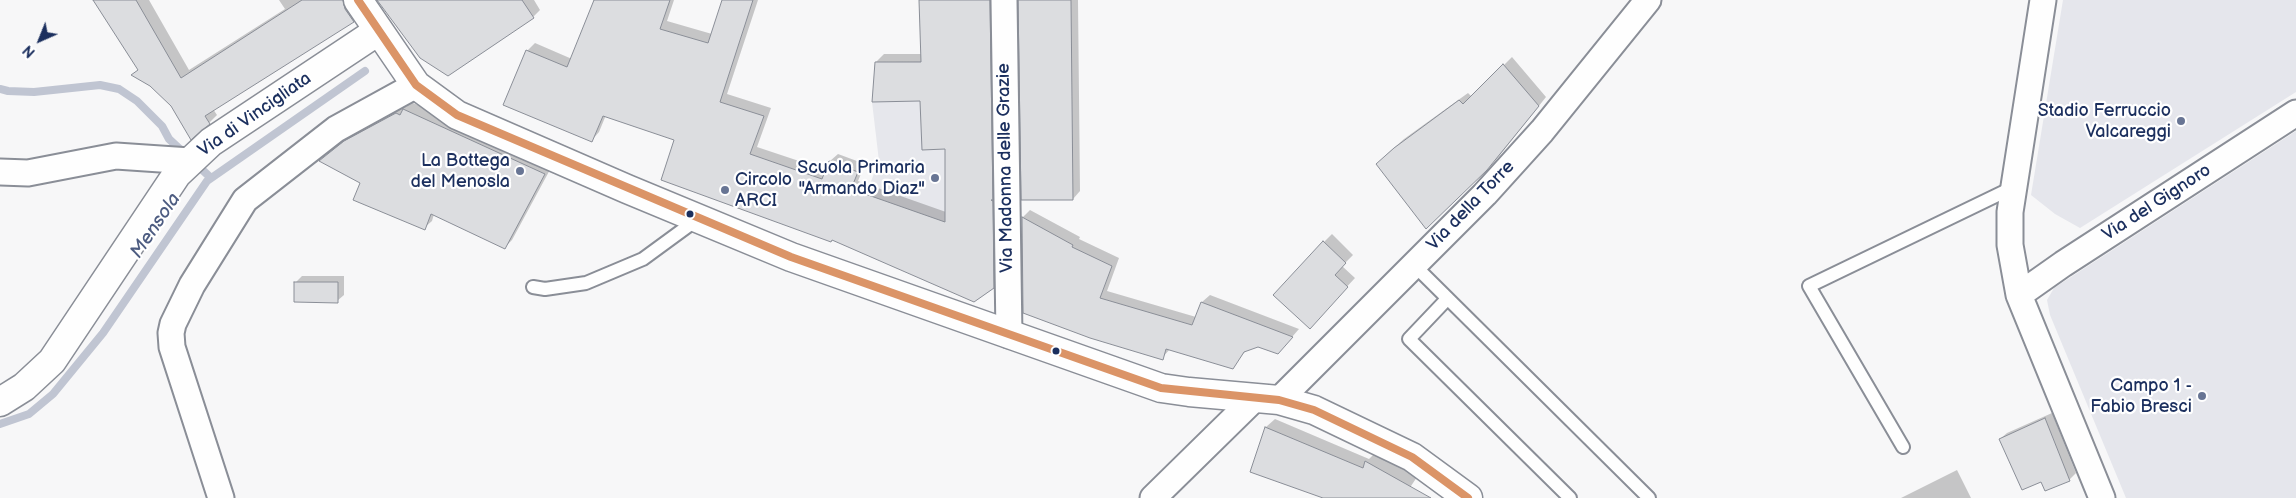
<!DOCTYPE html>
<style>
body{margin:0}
#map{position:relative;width:2296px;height:498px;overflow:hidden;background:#f7f7f8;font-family:"Balsamiq Sans",sans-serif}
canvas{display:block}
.north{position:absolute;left:15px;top:15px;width:50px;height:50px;-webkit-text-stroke:4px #fff;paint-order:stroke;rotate:224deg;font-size:14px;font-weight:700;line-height:20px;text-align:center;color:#1b2f5e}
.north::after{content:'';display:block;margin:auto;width:18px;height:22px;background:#1b2f5e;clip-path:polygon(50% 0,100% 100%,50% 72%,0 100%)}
</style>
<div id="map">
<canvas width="2296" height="498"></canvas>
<div class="north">N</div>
</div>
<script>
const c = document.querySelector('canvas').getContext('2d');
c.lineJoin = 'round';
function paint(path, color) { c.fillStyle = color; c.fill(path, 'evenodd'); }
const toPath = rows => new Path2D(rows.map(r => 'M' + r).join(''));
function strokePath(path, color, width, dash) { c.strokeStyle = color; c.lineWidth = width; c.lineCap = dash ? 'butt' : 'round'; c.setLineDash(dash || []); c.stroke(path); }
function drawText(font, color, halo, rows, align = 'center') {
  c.font = font + ' "Balsamiq Sans",sans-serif'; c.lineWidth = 4.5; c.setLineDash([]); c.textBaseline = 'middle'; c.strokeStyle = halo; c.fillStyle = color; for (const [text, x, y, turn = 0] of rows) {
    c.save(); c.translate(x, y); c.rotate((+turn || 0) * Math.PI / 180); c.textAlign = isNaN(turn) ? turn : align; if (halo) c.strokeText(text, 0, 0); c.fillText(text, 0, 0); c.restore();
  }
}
paint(toPath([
 [997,60,1002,283,974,302,866,194,879,161,872,102,875,62]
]), '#e6e7ec');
paint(toPath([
 [2063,0,2296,0,2296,92,2080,228,2055,214,2031,195],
 [2296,131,2296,498,2126,498,2050,315,2047,300,2054,288]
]), '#e5e6ec');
paint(toPath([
 [95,0,149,0,189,70,285,9,279,0,354,0,362,13,353,21,213,109,217,115,209,123,172,105,151,85,133,74,139,69],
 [377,0,534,0,540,10,533,17],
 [595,0,674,0,667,21,712,34,723,0,758,0,727,94,771,108,757,147,826,170,830,161,838,154,865,164,858,181,946,212,946,148,921,100,876,62,884,54,922,54,921,0,997,0,1001,279,993,287,676,139,606,115,599,132,592,140,527,51,535,43,572,59],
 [1020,0,1078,0,1080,191,1073,199],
 [1512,57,1546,97,1496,160,1426,227,1386,155,1404,139,1468,93,1472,97],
 [411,102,552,166,512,240,505,247,434,214,432,221,424,228,362,183,321,160,353,134,404,106,406,107],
 [1030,210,1080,237,1079,239,1119,258,1107,291,1196,317,1202,302,1210,295,1299,329,1285,345,1258,346,1247,349,1233,367,1170,349,1162,358,1024,312,1023,217],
 [1332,234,1353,255,1342,266,1355,278,1317,319,1324,242],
 [302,276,344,276,344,295,337,301,296,282],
 [2052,413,2076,473,2069,480,2000,439,2007,433],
 [1275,419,1369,459,1375,453,1417,477,1403,498,1327,498,1252,471,1266,427],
 [1957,470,1971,498,1901,498]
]), '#0003');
strokePath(toPath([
 [0,89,8,91,34,92,100,85,119,89,137,101,162,126,169,139,184,153],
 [195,163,211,178],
 [0,424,29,414,53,394,103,333,207,181,365,71]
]), '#c0c5d2', 8);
const building = toPath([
 [93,0,136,0,181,78,302,0,343,0,345,9,354,22,205,116,210,124,191,140,171,106,150,86,131,75,138,70,93,0],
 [377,0,522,0,534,18,448,76,420,58,377,0],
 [594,0,670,0,660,29,708,43,722,0,753,0,720,102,764,116,750,154,822,179,829,161,858,172,851,189,945,222,945,149,922,150,920,101,872,102,875,62,921,62,919,0,990,0,993,200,991,200,993,201,994,288,974,302,832,240,831,242,661,180,674,140,603,116,592,142,503,105,526,50,567,67,594,0],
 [1018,0,1071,0,1073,200,1021,200,1018,0],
 [1503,64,1539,106,1487,170,1426,229,1376,164,1394,148,1459,100,1463,104,1503,64],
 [403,109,545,174,505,249,431,214,425,230,353,200,360,183,319,161,344,141,396,113,400,115,403,109],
 [1022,217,1073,245,1072,247,1112,266,1100,298,1192,325,1201,302,1293,337,1278,354,1258,347,1244,352,1233,369,1166,349,1163,360,1090,338,1023,313,1022,217],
 [1323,241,1346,263,1335,275,1348,287,1310,329,1273,295,1323,241],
 [294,282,338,282,338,303,294,302,294,282],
 [2045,418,2070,481,2045,491,2041,482,2022,490,1999,439,2045,418],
 [1265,427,1363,468,1365,461,1431,498,1323,498,1250,472,1265,427]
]);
paint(building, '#dcdde0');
strokePath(building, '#8a8e97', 1);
const lane = toPath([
 [1414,265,1649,498],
 [533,287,545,289,586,283,643,259,699,218],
 [1447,299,1409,339,1570,498],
 [1903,447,1809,286,2014,187]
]);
const street = toPath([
 [1004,0,1009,335],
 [2043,0,2010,212,2010,245,2019,295,2102,498],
 [0,172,28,173,116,156,190,161],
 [2019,295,2063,264,2296,113],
 [1279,400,1485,194,1542,131,1648,0],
 [221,498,172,347,171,333,173,324,192,285,245,200,336,129,416,85],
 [1153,498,1255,398]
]);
const secondary = toPath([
 [358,0,416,85,457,115,627,189,791,257,1113,371,1161,388,1189,392,1279,400,1314,410,1412,457,1468,498],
 [0,402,24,387,52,361,177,174,211,142,378,31]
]);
strokePath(lane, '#8a8e97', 16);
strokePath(street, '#8a8e97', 29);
strokePath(secondary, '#8a8e97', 31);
strokePath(lane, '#fefefe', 12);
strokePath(street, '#fefefe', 25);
strokePath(secondary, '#fefefe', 28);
strokePath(toPath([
 [358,0,416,85,457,115,791,257,1161,388,1279,400,1314,410,1412,457,1468,498]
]), '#db9467', 8);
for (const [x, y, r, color] of [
 [2181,121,5,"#687594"],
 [520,171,5,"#687594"],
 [935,178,5,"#687594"],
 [725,190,5,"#687594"],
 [690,214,4.5,"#1b2f5e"],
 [1056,351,4.5,"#1b2f5e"],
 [2202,396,5,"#687594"]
]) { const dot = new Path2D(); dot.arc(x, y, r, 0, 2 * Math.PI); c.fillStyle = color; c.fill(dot); strokePath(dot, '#fff', 2); }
drawText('18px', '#1b2f5e', '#fff', [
 ["Stadio Ferruccio",2171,111],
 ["Valcareggi",2171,132],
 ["La Bottega",510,161],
 ["del Menosla",510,182],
 ["Scuola Primaria",925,168],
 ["\"Armando Diaz\"",925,189],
 ["Circolo",735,180,"left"],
 ["ARCI",735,201,"left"],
 ["Campo 1 -",2192,386],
 ["Fabio Bresci",2192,407]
], 'right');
drawText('18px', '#1b2f5e', '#fff', [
 ["Via di Vincigliata",255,115,-35],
 ["Via Madonna delle Grazie",1006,168,-91],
 ["Via del Gignoro",2157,203,-33],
 ["Via della Torre",1471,206,-46]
]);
drawText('italic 19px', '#4d5c81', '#fff', [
 ["Mensola",156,226,-56]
]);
</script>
